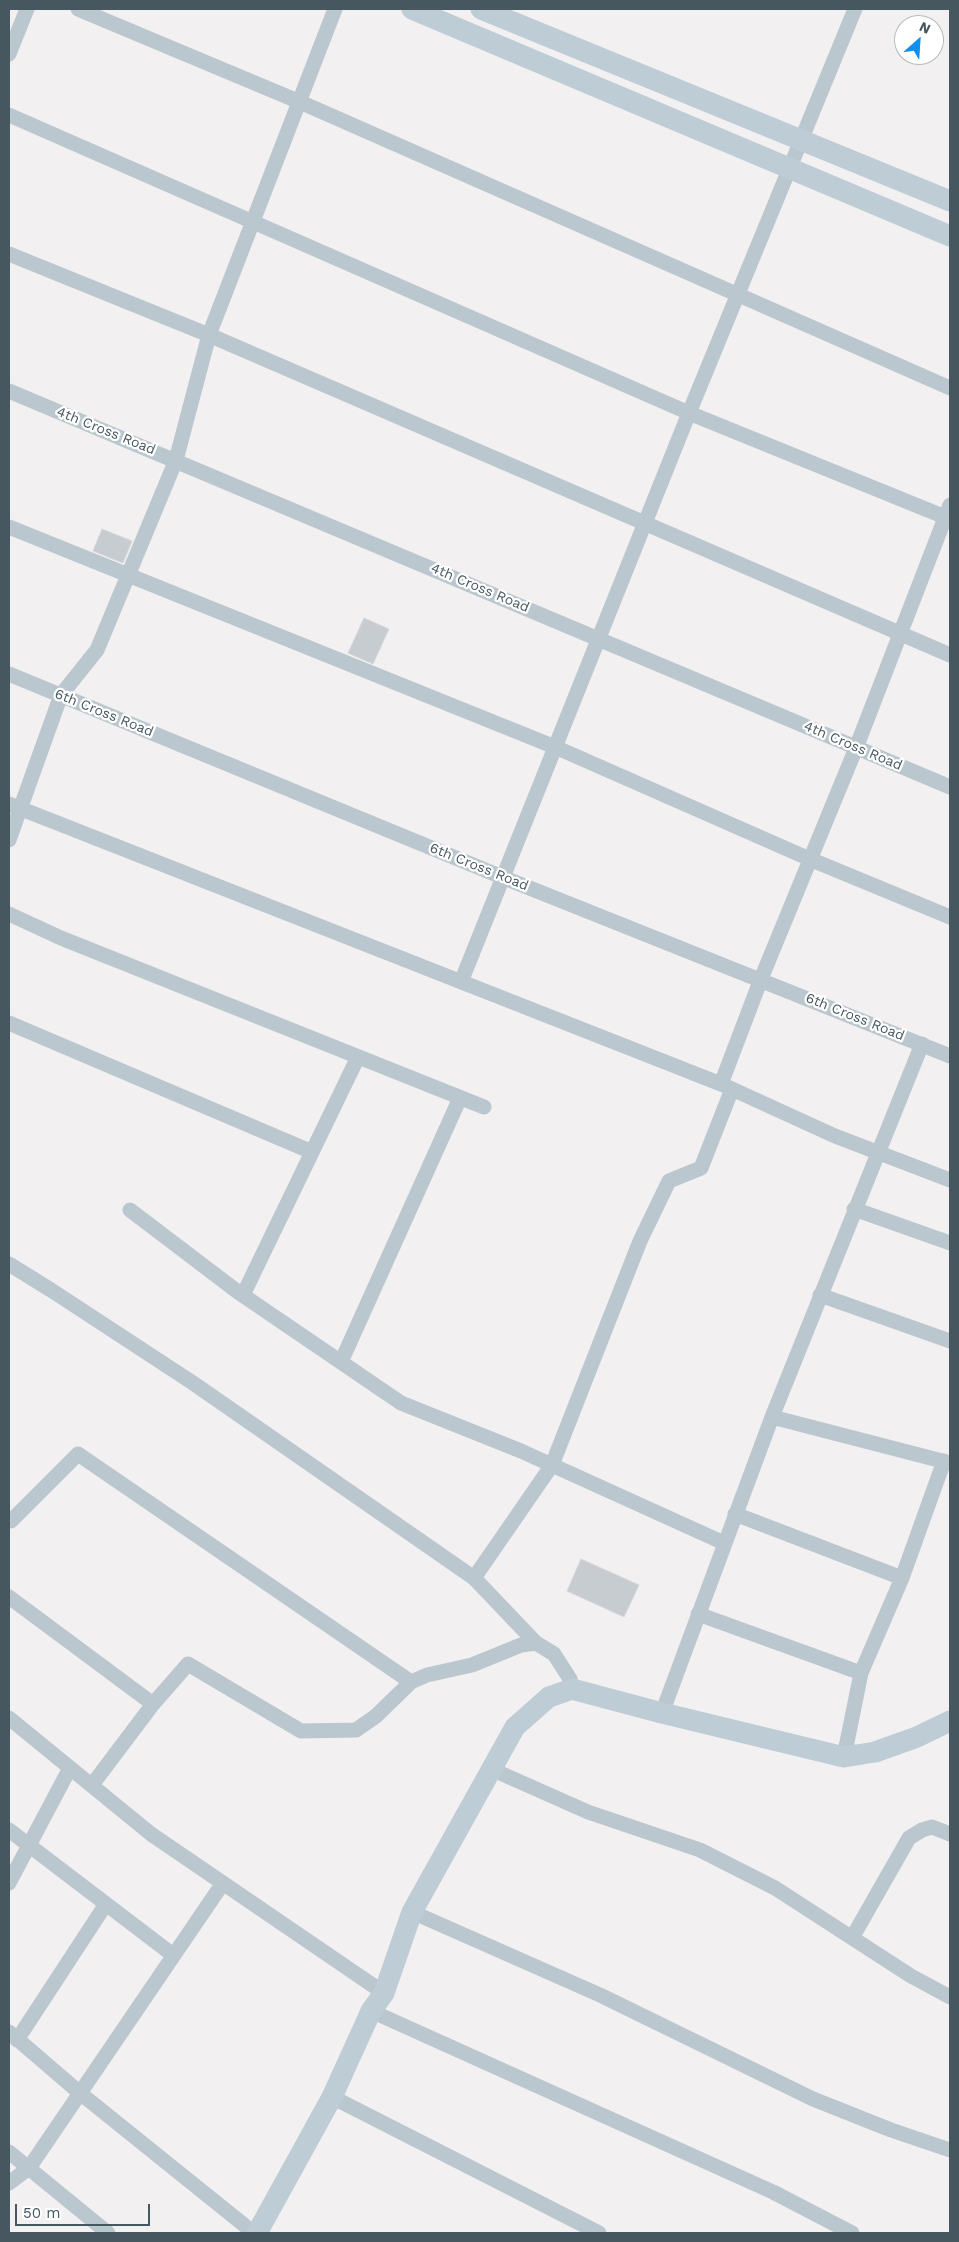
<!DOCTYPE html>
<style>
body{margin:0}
#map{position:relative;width:959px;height:2242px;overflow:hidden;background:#f3f0f1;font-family:"Work Sans",sans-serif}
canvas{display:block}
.frame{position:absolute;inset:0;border:10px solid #47575f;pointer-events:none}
.north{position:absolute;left:894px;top:15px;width:50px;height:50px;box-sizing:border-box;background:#fff;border:1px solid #b5bcbf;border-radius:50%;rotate:26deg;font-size:14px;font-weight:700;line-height:20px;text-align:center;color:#47575f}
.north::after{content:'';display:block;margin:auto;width:18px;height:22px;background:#0f90ee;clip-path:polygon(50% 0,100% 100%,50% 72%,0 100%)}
.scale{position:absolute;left:15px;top:2204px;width:135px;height:22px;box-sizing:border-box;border:2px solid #47575f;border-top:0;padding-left:6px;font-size:15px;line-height:18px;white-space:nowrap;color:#47575f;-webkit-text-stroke:4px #fff;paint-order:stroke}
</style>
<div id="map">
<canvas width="959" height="2242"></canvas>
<div class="frame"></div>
<div class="north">N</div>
<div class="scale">50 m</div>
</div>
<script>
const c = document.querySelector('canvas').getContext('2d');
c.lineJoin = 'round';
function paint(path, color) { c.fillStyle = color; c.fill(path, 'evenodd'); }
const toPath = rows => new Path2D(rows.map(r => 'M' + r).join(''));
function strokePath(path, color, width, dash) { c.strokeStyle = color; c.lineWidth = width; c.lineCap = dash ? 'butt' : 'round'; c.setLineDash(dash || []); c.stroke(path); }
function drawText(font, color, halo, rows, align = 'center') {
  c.font = font + ' "Work Sans",sans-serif'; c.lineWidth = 4.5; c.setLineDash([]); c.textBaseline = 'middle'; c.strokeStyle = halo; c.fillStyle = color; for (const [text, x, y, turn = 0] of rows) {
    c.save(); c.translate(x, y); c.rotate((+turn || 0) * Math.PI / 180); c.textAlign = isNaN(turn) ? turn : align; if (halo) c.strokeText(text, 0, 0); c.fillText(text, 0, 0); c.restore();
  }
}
const building = toPath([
 [102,529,132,541,123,563,93,551,102,529],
 [364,618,389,629,373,664,348,653,364,618],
 [581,1559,639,1585,624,1617,567,1591,581,1559]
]);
paint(building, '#c7ccd0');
strokePath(building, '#d4d7dc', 1);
strokePath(toPath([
 [78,9,300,102,950,388],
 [9,54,27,9],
 [9,115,689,413,950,519],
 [9,254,209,335,950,655],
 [9,391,950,787],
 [950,505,856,748,761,979,721,1084,835,1136,950,1180],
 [9,527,555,747,812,860,950,917],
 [9,674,502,877,950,1056],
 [9,804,721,1084],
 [9,840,61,695,97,650,176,460,209,335,335,9],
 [9,914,61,938,484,1107],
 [461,982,689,413,855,9],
 [9,1023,312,1152],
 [854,1209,950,1243],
 [130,1210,238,1292,401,1403,521,1451,724,1543],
 [9,1264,51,1290,193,1383,474,1578,536,1643],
 [243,1295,358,1057],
 [820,1295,950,1341],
 [341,1362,460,1098],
 [772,1417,950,1463],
 [735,1514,902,1578],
 [11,1521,78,1454,411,1682],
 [474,1578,552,1465,640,1241,669,1181,701,1168,732,1089],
 [9,1597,153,1704],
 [698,1614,861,1673],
 [662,1713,772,1417,922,1044],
 [9,1718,151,1834,384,1993],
 [844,1757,861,1673,902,1578,944,1461],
 [491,1769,588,1812,700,1850,775,1888,911,1976,950,1997],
 [92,1785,153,1704,188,1664,301,1731,356,1730,376,1716,411,1682,427,1675,472,1665,521,1645,536,1643,554,1654,570,1679,572,1689],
 [9,1830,173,1955],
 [9,1883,70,1768],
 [412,1912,600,1995,813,2099,891,2130,950,2150],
 [852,1938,909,1838,922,1830,932,1827,950,1834],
 [371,2011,773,2192,852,2233],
 [9,2032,80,2093,254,2233],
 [17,2040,106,1904],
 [332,2097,599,2233],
 [9,2152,108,2233],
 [9,2183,29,2168,223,1883]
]), '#bbc7ce', 15);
strokePath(toPath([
 [412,9,950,236],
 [481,9,950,201],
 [257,2233,332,2097,371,2011,384,1993,412,1912,515,1727,549,1697,572,1689,662,1713,844,1757,875,1752,917,1737,950,1721]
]), '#bdccd5', 21);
drawText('14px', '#47575f', '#fff', [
 ["4th Cross Road",106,431,22],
 ["4th Cross Road",480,588,23],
 ["6th Cross Road",104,713,22],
 ["4th Cross Road",853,746,23],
 ["6th Cross Road",479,867,22],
 ["6th Cross Road",855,1017,22]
]);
</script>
